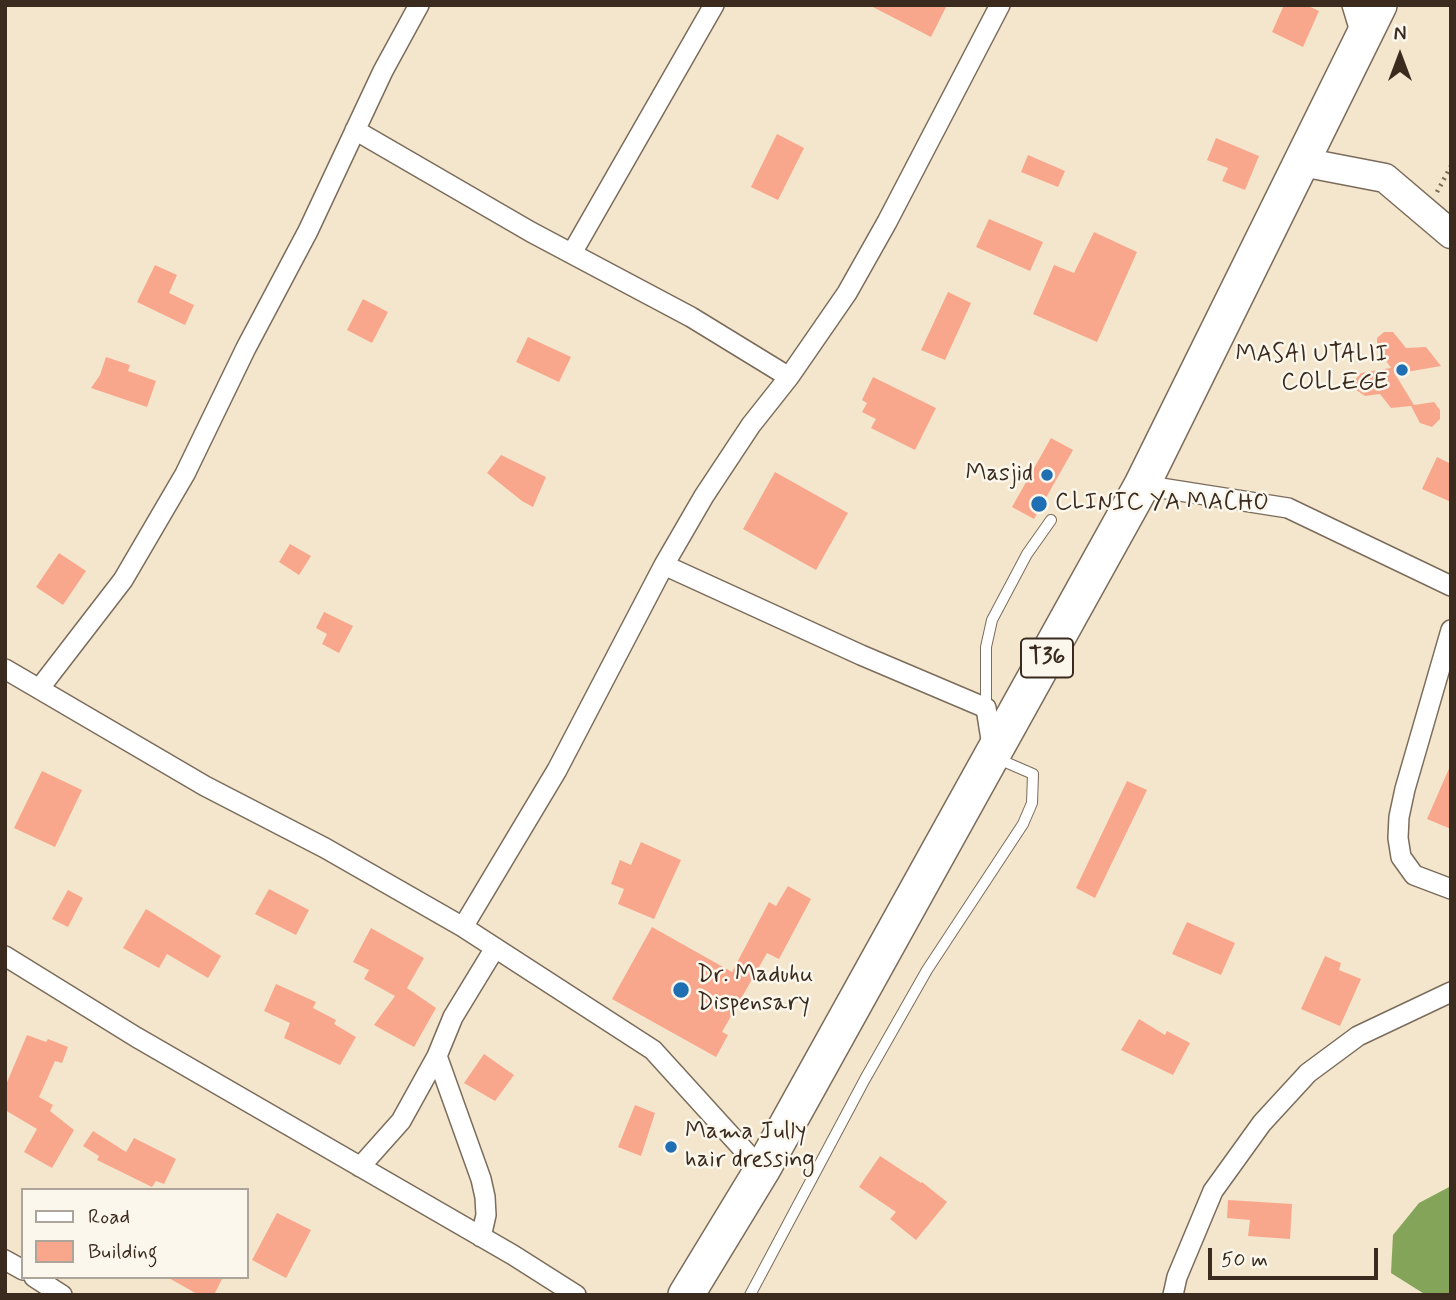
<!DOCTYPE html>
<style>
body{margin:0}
#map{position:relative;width:1456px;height:1300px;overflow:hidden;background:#f3e6cc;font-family:Mynerve,sans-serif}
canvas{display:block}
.frame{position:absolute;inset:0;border:7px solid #3b2a1e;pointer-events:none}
.legend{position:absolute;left:21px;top:1188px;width:228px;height:91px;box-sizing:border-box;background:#fbf7ec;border:2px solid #aea59a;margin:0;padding:9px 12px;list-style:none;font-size:21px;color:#3b2a1e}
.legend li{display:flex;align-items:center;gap:14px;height:35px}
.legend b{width:35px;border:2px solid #aea59a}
.north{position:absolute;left:1365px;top:21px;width:70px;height:70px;-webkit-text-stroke:5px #fbf7ec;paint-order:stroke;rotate:0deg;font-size:19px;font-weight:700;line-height:28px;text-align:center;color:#3b2a1e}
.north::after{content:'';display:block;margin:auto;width:24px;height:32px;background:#3b2a1e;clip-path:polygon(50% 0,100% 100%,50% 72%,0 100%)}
.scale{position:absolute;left:1208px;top:1248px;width:170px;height:32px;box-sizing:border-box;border:4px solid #3b2a1e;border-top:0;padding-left:9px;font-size:21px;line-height:24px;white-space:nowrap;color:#3b2a1e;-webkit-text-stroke:5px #fbf7ec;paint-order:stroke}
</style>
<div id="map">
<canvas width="1456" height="1300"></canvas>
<div class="frame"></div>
<ul class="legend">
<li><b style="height:9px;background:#fff"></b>Road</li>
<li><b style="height:19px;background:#f9a78c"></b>Building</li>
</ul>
<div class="north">N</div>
<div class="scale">50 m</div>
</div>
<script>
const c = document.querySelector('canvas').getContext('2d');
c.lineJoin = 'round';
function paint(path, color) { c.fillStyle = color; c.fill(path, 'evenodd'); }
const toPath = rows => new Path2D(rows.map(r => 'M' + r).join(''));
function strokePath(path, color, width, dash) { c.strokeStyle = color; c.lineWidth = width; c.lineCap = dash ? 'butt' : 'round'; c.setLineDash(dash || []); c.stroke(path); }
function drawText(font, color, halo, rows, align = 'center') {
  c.font = font + ' Mynerve,sans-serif'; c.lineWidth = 5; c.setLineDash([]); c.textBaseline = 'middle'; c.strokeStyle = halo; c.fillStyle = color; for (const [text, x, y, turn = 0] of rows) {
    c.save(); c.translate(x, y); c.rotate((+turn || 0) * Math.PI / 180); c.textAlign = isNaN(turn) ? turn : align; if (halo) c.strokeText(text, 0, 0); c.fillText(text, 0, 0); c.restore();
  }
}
paint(toPath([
 [1451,1186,1451,1295,1426,1295,1391,1273,1393,1235,1419,1203]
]), '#84a459');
paint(toPath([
 [869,5,947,5,931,37],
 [1284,5,1306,5,1319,11,1303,47,1272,32],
 [777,134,804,148,778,200,751,187],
 [1216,138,1259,156,1245,190,1222,181,1228,168,1207,160],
 [1028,155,1065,171,1058,187,1021,172],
 [989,219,1043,242,1030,271,976,247],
 [1094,232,1137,252,1097,342,1033,314,1054,265,1074,273],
 [155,265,177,275,169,293,194,305,185,325,137,302],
 [948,292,971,303,945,360,921,350],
 [363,299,388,312,372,343,347,330],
 [1384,332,1393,332,1406,348,1426,347,1441,366,1395,374,1414,405,1434,402,1440,410,1440,419,1432,427,1420,423,1411,406,1391,408,1380,394,1365,396,1355,389,1355,380,1361,373,1391,368,1377,347,1377,338],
 [528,337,571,357,559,382,516,362],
 [106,357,130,365,128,371,156,381,147,407,91,388,100,375],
 [873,377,936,408,915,450,871,428,876,419,862,412,867,403,862,400],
 [1051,438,1073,450,1034,519,1012,507],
 [501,455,546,477,533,507,522,501,487,473],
 [1437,457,1451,464,1451,502,1422,489],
 [775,472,848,513,816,570,743,529],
 [290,544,311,556,299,575,279,562],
 [59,553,86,571,63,605,36,587],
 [324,612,353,626,339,653,322,644,327,634,316,628],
 [1451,764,1451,829,1427,819],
 [42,771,82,790,55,847,14,828],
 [1127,781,1147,790,1095,898,1076,888],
 [641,842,681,860,654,919,618,904,624,889,611,884,620,860,631,865],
 [788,886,811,899,779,959,767,953,722,1032,728,1035,716,1057,612,999,652,927,732,972,769,902,776,906],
 [269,889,309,910,296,935,255,914],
 [68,890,83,898,68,927,52,919],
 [146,909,221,956,208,978,167,954,159,968,123,948],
 [1187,922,1235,943,1221,975,1172,954],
 [371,928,424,958,407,988,436,1008,414,1047,374,1025,395,996,364,979,369,970,353,962],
 [1325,956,1341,963,1339,970,1361,979,1340,1026,1301,1009],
 [276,984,316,1002,313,1008,336,1020,334,1024,356,1037,340,1065,284,1038,290,1023,264,1011],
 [1139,1019,1165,1035,1167,1031,1190,1043,1173,1075,1121,1050],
 [27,1035,46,1042,48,1039,68,1047,62,1063,55,1061,39,1097,53,1105,50,1111,74,1130,52,1168,24,1152,37,1129,5,1110,5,1087],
 [484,1054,514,1075,495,1101,464,1083],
 [635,1105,655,1113,641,1156,618,1147],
 [93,1131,126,1152,134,1138,176,1159,164,1184,156,1181,152,1187,97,1160,99,1156,83,1146],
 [880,1156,921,1183,922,1182,947,1202,916,1240,890,1219,896,1212,859,1187],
 [1228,1200,1292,1204,1290,1239,1248,1236,1250,1220,1227,1218],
 [277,1213,311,1230,286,1278,252,1260],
 [167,1277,223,1277,214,1295,199,1295]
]), '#f9a78c');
const lane = toPath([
 [986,707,986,647,992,620,1027,554,1051,520],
 [750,1295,865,1079,927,970,1023,824,1032,803,1033,774,996,758]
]);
const street = toPath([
 [1352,5,1362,38],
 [355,130,531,232,691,317,789,377],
 [572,253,714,5],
 [1142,485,1288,508,1451,586],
 [664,565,861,655,986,708,993,752],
 [1451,630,1405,789,1399,817,1398,838,1401,857,1414,875,1451,889],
 [5,669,205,786,325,848,463,927,653,1050,762,1170],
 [39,689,123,580,185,474,246,348,308,231,383,71,419,5],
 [463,927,557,770,664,565,704,496,751,425,789,377,847,293,887,222,1000,5],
 [5,956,136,1037,513,1255,576,1295],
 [437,1056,481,1179,485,1197,486,1215,481,1237],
 [360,1167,401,1121,437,1056,453,1017,495,948],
 [5,1260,23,1270],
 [34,1277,62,1295],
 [1173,1295,1177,1277,1213,1191,1262,1123,1308,1073,1358,1036,1451,992]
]);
const secondary = toPath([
 [1302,162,1385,178,1451,234]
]);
const highway = toPath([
 [686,1295,762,1170,1142,485,1379,5]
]);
strokePath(lane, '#7b6c5b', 12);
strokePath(street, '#7b6c5b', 22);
strokePath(secondary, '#7b6c5b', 31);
strokePath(highway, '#7b6c5b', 38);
strokePath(toPath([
 [1437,192,1451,166]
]), '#7b6c5b', 4.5, [2, 5]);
strokePath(lane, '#fff', 10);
strokePath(street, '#fff', 19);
strokePath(secondary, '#fff', 28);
strokePath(highway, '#fff', 35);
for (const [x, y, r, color] of [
 [1402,370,7,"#1f6fb2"],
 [1047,475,7,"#1f6fb2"],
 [1039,504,9,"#1f6fb2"],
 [681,990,9,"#1f6fb2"],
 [671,1147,7,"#1f6fb2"]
]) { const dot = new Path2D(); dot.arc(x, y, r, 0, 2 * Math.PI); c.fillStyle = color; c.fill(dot); strokePath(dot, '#fbf7ec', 2.5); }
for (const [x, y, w] of [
 [1047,658,52]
]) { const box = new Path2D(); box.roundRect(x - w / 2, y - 19.5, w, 39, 5); c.fillStyle = '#fbf7ec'; c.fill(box); strokePath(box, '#3b2a1e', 2); }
drawText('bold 23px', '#3b2a1e', null, [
 ["T36",1047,658]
]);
drawText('24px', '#3b2a1e', '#fbf7ec', [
 ["MASAI UTALII",1388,356,"right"],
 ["COLLEGE",1388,384,"right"],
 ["Masjid",1033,475,"right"],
 ["CLINIC YA MACHO",1055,504],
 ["Dr. Maduhu",697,976],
 ["Dispensary",697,1004],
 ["Mama Jully",685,1133],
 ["hair dressing",685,1161]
], 'left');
</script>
